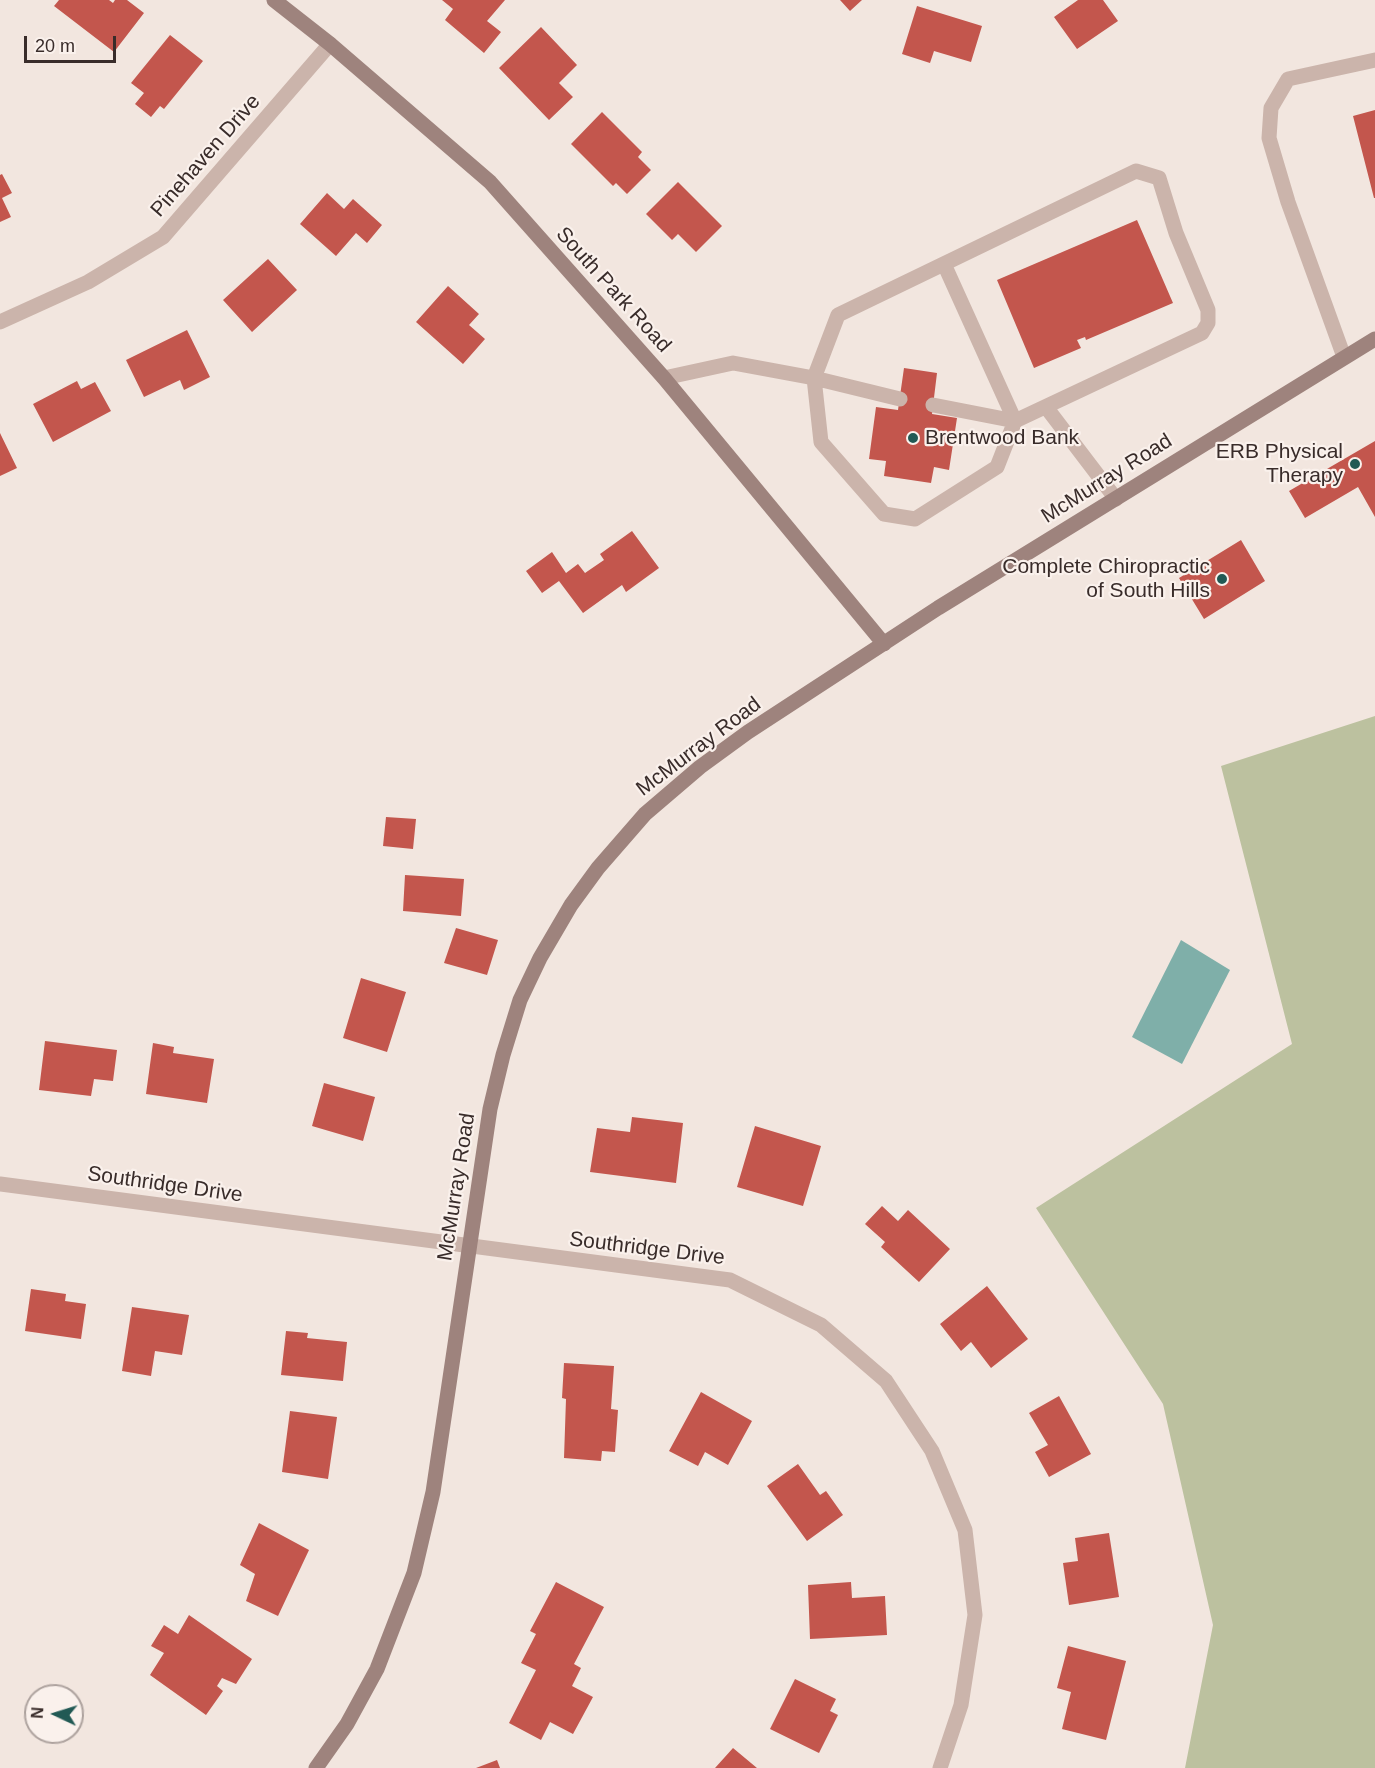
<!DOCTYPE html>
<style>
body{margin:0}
#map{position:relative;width:1375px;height:1768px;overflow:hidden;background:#f2e6df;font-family:Arial,sans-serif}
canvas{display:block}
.north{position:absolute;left:24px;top:1684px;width:60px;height:60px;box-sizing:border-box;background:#faf1ec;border:2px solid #ada29e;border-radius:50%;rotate:274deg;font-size:16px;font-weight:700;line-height:24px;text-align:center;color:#392c2a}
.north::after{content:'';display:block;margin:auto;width:21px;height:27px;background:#215954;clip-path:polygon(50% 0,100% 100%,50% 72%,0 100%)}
.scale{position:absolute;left:24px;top:36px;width:92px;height:27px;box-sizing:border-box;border:3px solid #392c2a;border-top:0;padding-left:8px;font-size:18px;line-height:21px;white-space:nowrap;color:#392c2a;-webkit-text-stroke:4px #faf1ec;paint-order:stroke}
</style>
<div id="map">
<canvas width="1375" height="1768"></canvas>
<div class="north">N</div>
<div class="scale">20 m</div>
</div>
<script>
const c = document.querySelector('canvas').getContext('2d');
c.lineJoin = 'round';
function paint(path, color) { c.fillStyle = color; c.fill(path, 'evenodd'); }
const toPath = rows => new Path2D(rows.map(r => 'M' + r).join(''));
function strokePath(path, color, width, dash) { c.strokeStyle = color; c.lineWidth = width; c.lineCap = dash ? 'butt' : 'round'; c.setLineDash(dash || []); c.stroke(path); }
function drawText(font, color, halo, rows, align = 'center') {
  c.font = font + ' Arial,sans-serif'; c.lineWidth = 4.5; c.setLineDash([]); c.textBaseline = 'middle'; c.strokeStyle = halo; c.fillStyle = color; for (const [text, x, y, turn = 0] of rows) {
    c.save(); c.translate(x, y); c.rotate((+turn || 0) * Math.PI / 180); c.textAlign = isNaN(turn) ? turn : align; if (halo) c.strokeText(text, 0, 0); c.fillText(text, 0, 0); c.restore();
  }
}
paint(toPath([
 [1375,716,1375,1768,1185,1768,1213,1625,1163,1404,1036,1208,1292,1044,1221,766]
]), '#bcc19f');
paint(toPath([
 [1181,940,1230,970,1182,1064,1132,1037]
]), '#7fafa9');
paint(toPath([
 [59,0,109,0,113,3,115,0,127,0,144,13,114,52,54,6],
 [442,0,505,0,487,21,501,32,484,53,445,20,453,9],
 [840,0,862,0,850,11],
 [1078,0,1103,0,1118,21,1077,49,1054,17],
 [917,6,982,26,971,62,934,51,930,63,902,54],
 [541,27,577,65,559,83,573,97,549,120,499,68],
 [170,35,203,61,164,109,160,106,151,117,135,104,144,93,131,83],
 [1375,110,1375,198,1374,198,1353,116],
 [602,112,642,152,638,157,651,170,627,194,616,183,613,186,571,144],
 [2,174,12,193,2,198,11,217,0,222,0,175],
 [678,182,722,226,696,252,678,234,672,240,646,214],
 [327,193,344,209,353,199,382,225,367,243,356,233,336,256,300,224],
 [1137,220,1173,303,1086,340,1085,337,1077,340,1081,348,1034,368,997,280],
 [268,259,297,290,252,332,223,300],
 [448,286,479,314,469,325,485,339,463,364,416,322],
 [187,330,210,377,184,390,180,380,144,397,126,360],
 [904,368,937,373,932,414,957,418,949,470,934,467,931,483,884,476,886,461,869,459,876,407,898,410],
 [77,381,81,389,95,382,111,411,53,442,33,404],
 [0,433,17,468,0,476],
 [1375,441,1375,517,1358,487,1305,518,1289,491],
 [632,531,659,568,626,592,622,585,583,613,559,581,542,593,526,571,552,552,566,573,578,564,585,573,604,560,600,554],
 [1241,540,1265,581,1204,619,1179,578],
 [386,817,416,819,413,849,383,846],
 [405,875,464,879,461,916,403,911],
 [456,928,498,940,487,975,444,963],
 [361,978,406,992,387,1052,343,1038],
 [45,1041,117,1050,113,1081,94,1079,91,1096,39,1090],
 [153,1043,174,1047,173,1053,214,1059,207,1103,146,1094],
 [324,1083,375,1097,363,1141,312,1126],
 [632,1117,683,1123,676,1183,590,1172,597,1128,630,1132],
 [755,1126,821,1146,803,1206,737,1187],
 [882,1206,898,1221,908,1210,950,1249,919,1282,881,1247,885,1242,865,1224],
 [987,1286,1028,1339,991,1368,971,1342,961,1351,940,1324],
 [31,1289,66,1294,65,1301,86,1304,81,1339,25,1331],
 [132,1307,189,1315,182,1355,155,1351,151,1376,122,1371],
 [286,1331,308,1333,307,1338,347,1342,343,1381,281,1375],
 [564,1363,614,1366,611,1409,618,1410,615,1452,602,1451,601,1461,564,1458,566,1399,562,1398],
 [701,1392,752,1421,728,1465,705,1452,698,1466,669,1451],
 [1059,1396,1091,1454,1049,1477,1035,1452,1048,1445,1029,1413],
 [290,1411,337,1417,328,1479,282,1472],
 [798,1464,820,1495,826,1491,843,1515,807,1541,767,1486],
 [259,1523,309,1550,278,1616,246,1601,255,1574,240,1565],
 [1109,1533,1119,1597,1069,1605,1063,1563,1078,1561,1075,1538],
 [556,1582,604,1607,574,1664,581,1668,572,1686,593,1697,573,1734,550,1722,541,1740,509,1723,536,1670,521,1663,536,1634,530,1631],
 [851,1582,852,1598,885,1596,887,1635,810,1639,808,1585],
 [189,1615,252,1659,236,1684,222,1678,217,1686,223,1691,206,1715,150,1675,164,1653,151,1646,164,1625,178,1634],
 [1068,1646,1126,1661,1106,1740,1062,1729,1071,1692,1057,1688],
 [795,1679,836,1699,830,1711,838,1715,819,1753,770,1729],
 [733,1748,757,1768,715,1768],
 [497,1760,500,1768,476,1768]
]), '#c3564d');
strokePath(toPath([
 [1344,357,1288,202,1269,138,1271,108,1288,79,1375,60],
 [664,378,733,363,814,378,838,315,1136,171,1159,178,1176,233,1208,310,1208,323,1202,333,1015,421,933,405],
 [900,399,814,378,821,442,884,514,915,519,997,467,1015,421,944,264],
 [1046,407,1116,499]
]), '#cbb4ab', 15);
strokePath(toPath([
 [0,322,88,282,163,237,330,44],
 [0,1184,730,1280,821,1325,886,1381,932,1451,965,1530,975,1615,961,1705,940,1768]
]), '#cbb4ab', 15);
strokePath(toPath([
 [274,0,330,44,490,182,664,378,884,644],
 [316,1768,347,1724,377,1669,414,1573,433,1492,490,1109,503,1055,520,1000,540,958,571,905,598,868,645,814,700,767,748,732,938,608,1375,339]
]), '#9e837d', 15);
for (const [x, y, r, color] of [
 [913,438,6,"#215954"],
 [1355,464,6,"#215954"],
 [1222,579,6,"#215954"]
]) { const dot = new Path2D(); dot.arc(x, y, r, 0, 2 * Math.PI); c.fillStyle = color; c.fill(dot); strokePath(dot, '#faf1ec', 2); }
drawText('21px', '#392c2a', '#faf1ec', [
 ["Pinehaven Drive",206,156,-49],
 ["South Park Road",613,290,48],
 ["McMurray Road",1107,479,-32],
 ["McMurray Road",699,747,-37],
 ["Southridge Drive",165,1185,8],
 ["McMurray Road",457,1187,-81],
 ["Southridge Drive",647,1249,7]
]);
drawText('21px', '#392c2a', '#faf1ec', [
 ["Brentwood Bank",925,438,"left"],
 ["ERB Physical",1343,452],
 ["Therapy",1343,476],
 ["Complete Chiropractic",1210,567],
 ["of South Hills",1210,591]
], 'right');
</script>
